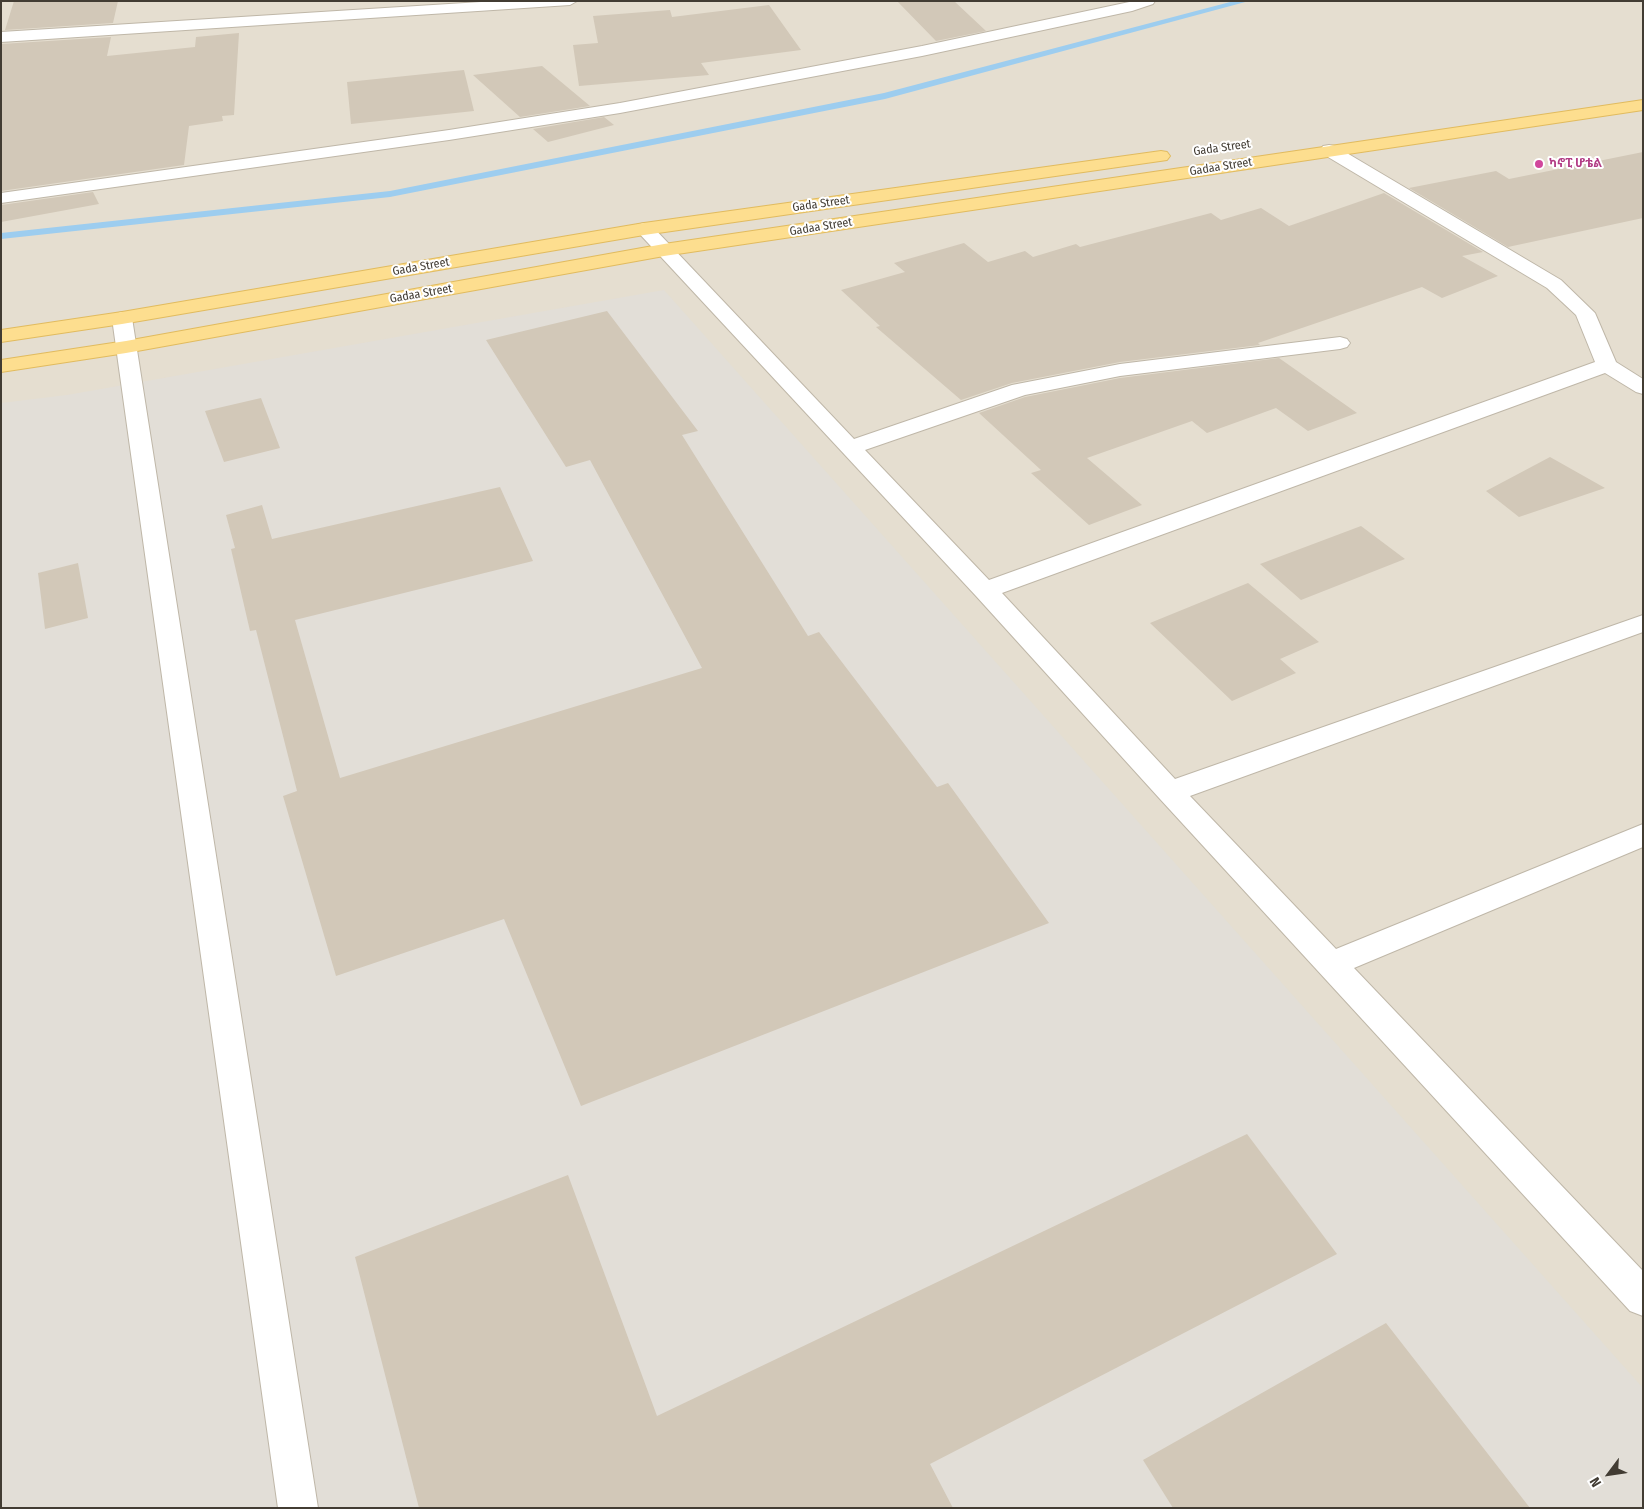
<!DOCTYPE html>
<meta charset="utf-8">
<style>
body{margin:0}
#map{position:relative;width:1644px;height:1509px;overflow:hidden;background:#f1ece2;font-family:"Fira Sans Condensed",sans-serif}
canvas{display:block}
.frame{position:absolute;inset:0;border:2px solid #423c33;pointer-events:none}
.north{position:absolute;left:1584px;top:1449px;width:50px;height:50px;-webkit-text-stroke:4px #fff;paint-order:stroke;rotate:239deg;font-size:14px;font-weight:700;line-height:20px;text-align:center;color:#423c33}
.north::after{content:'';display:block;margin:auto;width:18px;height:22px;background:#423c33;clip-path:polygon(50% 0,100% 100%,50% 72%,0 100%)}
</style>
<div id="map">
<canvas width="1644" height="1509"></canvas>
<div class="frame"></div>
<div class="north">N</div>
</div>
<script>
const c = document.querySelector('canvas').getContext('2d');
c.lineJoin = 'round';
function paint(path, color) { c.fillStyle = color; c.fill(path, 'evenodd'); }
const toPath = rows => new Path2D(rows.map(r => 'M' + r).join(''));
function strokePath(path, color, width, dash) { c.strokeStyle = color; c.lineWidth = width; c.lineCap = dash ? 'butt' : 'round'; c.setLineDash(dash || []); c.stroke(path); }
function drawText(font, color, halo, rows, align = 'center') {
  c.font = font + ' "Fira Sans Condensed","Noto Sans Ethiopic",sans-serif'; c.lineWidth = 4; c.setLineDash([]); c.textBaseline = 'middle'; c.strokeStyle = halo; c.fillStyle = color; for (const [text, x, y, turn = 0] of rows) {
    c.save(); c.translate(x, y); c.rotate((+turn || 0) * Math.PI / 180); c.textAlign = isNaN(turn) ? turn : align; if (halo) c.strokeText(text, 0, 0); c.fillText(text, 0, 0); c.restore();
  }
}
paint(toPath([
 [1,1,1643,1,1643,1508,1,1508]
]), '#e5ded0');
paint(toPath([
 [664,290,1643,1388,1643,1508,1,1508,1,403,67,395]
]), '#e2ded7');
paint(toPath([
 [1234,1,1249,1,885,99,390,197,1,239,1,233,390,191,884,93,1234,1]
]), '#9dcdef');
paint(toPath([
 [14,1,118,1,113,23,5,30],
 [897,1,954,1,986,31,936,41],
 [769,5,801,50,701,63,709,75,579,86,573,45,598,43,593,16,670,10,672,17],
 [239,33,234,115,222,116,223,121,189,126,184,165,1,191,1,44,111,37,107,56,195,47,196,37],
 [542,66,590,106,520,117,473,75],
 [464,70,474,111,351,124,347,82],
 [604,117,614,125,548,142,533,129],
 [1643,152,1643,218,1508,247,1409,188,1496,171,1509,179],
 [93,192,99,204,1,222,1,205],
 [1384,193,1483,252,1462,256,1498,276,1442,298,1422,287,1258,343,1260,345,1120,362,1012,383,961,400,876,327,880,326,841,290,905,272,894,263,964,243,988,262,1025,251,1033,257,1076,244,1080,247,1211,213,1221,220,1261,208,1289,226],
 [607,311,698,431,682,435,808,636,819,632,937,787,948,783,1049,923,581,1106,504,919,336,976,283,796,297,791,256,630,250,631,231,549,235,548,226,515,262,505,272,539,500,487,533,561,295,620,340,778,702,668,590,460,566,467,486,340],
 [1279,358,1357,413,1308,431,1276,408,1207,433,1192,421,1087,458,1142,505,1089,525,1031,473,1041,470,979,413,1025,397,1120,378],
 [261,398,280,448,224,462,205,411],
 [1550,457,1605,488,1519,517,1486,491],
 [1361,526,1405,559,1301,600,1260,564],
 [78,563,88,618,45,629,38,573],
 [1248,583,1319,642,1280,659,1296,673,1232,701,1150,623],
 [1247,1134,1337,1254,930,1464,953,1508,419,1508,355,1257,568,1175,657,1416],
 [1386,1323,1530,1508,1173,1508,1143,1460]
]), '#d2c8b8');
const minor = toPath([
 [497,1,577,1,570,5,1,42,1,32,497,1],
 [1134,1,1155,1,1153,4,1132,11,922,56,620,113,449,140,1,203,1,193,449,130,620,103,922,46,1134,1],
 [1329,145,1335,146,1561,280,1595,313,1616,362,1643,379,1643,394,1636,392,1605,373,1002,593,1175,779,1643,615,1643,632,1190,796,1336,949,1643,824,1643,847,1354,968,1643,1271,1643,1316,1630,1311,1160,799,976,596,635,229,637,225,644,223,651,225,854,439,1012,385,1120,364,1340,337,1347,339,1350,343,1347,347,1340,349,1120,376,1025,395,865,450,989,580,1595,362,1576,315,1547,288,1323,154,1320,150,1323,146,1329,145],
 [122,312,129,314,132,318,318,1508,278,1508,112,318,115,314,122,312]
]);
const major = toPath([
 [1643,100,1643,110,664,256,126,353,1,372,1,360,126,341,664,244,1643,100],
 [1161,151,1167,152,1170,156,1167,160,644,235,122,324,1,342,1,330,122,312,644,223,1161,151]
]);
strokePath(minor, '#bfb7a8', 2);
strokePath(major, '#e1bb5f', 2);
paint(minor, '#fff');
paint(major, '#fdde8f');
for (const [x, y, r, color] of [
 [1539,164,5,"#d1479c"]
]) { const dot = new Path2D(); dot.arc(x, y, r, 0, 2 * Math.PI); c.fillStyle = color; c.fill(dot); strokePath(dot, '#fff', 2); }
drawText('12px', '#423c33', '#fff', [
 ["Gada Street",1222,148,-8],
 ["Gadaa Street",1221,167,-9],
 ["Gada Street",821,204,-8],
 ["Gadaa Street",821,227,-9],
 ["Gada Street",421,267,-10],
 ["Gadaa Street",421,294,-10]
]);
drawText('bold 12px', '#b23c85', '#fff', [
 ["ካኖፒ ሆቴል",1549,164]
], 'left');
</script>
